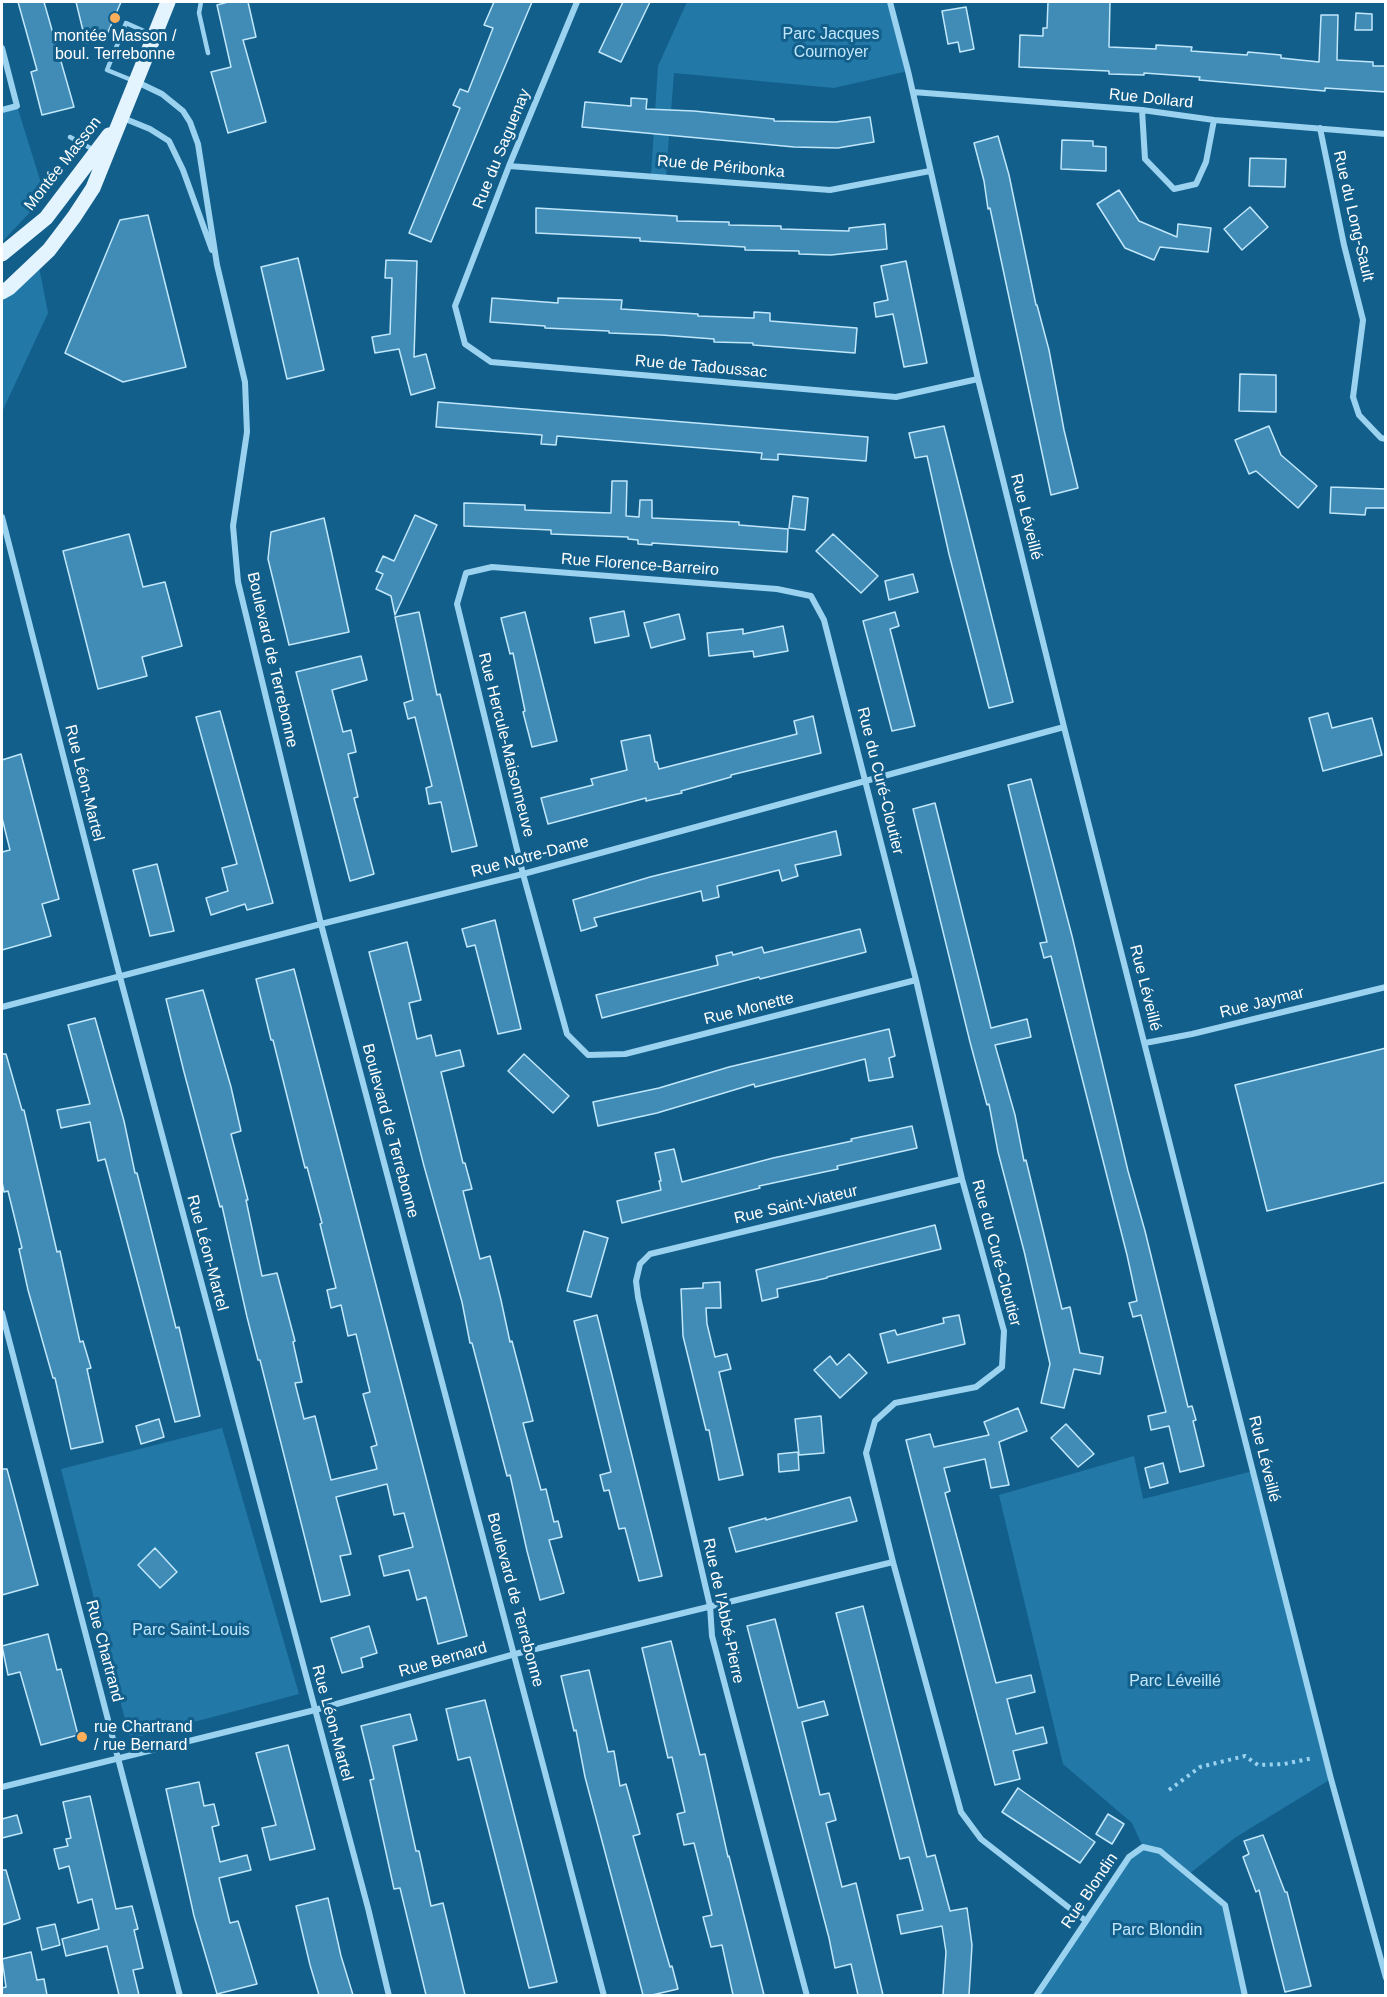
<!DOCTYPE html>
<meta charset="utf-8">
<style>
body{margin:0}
#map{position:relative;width:1387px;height:1997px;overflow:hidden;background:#135f8b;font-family:Helvetica,sans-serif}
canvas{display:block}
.frame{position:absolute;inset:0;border:3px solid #fff;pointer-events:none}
</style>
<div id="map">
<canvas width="1387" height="1997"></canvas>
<div class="frame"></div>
</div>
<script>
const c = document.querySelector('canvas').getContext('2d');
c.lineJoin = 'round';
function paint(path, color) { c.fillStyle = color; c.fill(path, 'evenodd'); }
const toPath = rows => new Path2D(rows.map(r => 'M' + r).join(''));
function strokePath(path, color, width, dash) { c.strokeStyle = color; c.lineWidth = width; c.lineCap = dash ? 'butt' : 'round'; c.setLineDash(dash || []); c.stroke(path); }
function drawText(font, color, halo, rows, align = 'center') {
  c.font = font + ' Helvetica,sans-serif'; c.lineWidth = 6; c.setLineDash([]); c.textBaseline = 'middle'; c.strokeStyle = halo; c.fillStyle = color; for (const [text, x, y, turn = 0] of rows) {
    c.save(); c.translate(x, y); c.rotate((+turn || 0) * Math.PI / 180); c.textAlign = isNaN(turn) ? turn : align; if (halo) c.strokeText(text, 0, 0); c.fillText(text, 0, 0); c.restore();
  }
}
paint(toPath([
 [687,2,890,2,908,71,834,88,674,73,666,176,651,175,658,66],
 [17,106,45,196,2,242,2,110],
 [38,262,48,313,2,412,2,292],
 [222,1428,299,1694,130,1739,61,1469],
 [1134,1456,1143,1499,1253,1471,1331,1779,1236,1837,1189,1874,1225,1905,1245,1995,1036,1995,1129,1857,1143,1847,1132,1823,1063,1764,999,1495]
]), '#2279a8');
const building = toPath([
 [18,2,44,2,74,107,42,115,31,72,37,70,18,2],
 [76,2,121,2,105,39,86,43,76,2],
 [228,2,248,2,256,37,243,40,266,122,228,133,211,72,231,67,217,5,228,2],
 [494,2,532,2,431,242,409,233,460,108,453,105,460,89,468,92,493,28,484,25,494,2],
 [623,2,650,2,621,62,599,52,623,2],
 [1048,2,1110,2,1109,47,1156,49,1156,45,1192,47,1191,51,1247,55,1248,52,1281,55,1281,58,1319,62,1321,15,1338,15,1337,60,1373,62,1373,66,1386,66,1386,92,1325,88,1325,91,1199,80,1200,77,1144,73,1144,75,1109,74,1109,71,1019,67,1020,35,1043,36,1043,28,1047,28,1048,2],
 [966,7,974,49,960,52,958,42,948,44,942,11,966,7],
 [1356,13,1372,14,1372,30,1355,30,1356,13],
 [631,98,647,99,646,109,694,111,774,119,774,121,836,122,870,117,874,142,838,148,794,147,582,127,585,102,631,106,631,98],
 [998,136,1009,175,1036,305,1037,305,1049,350,1064,430,1078,488,1051,495,990,208,988,209,984,181,974,143,998,136],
 [1062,140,1093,141,1093,146,1106,147,1106,171,1061,169,1062,140],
 [1250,158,1286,159,1285,187,1249,186,1250,158],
 [1119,190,1139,221,1177,237,1178,224,1211,228,1208,252,1160,247,1154,260,1125,248,1097,204,1119,190],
 [1250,207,1268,227,1242,250,1224,229,1250,207],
 [536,208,677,216,677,221,729,222,729,225,781,226,781,229,849,231,849,228,885,224,887,249,831,255,799,254,799,251,745,250,745,247,640,241,640,238,536,233,536,208],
 [148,215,186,367,123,382,65,353,120,220,148,215],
 [298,258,324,370,287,379,261,267,298,258],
 [386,260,417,261,414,357,426,354,435,388,411,395,399,349,375,353,372,337,390,334,392,278,385,278,386,260],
 [906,261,927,363,904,367,893,314,876,317,874,303,888,300,881,266,906,261],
 [492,298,558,303,558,298,622,300,621,309,698,314,698,316,754,318,754,312,770,313,770,321,857,328,855,353,753,345,753,343,714,342,714,339,661,335,609,333,609,331,545,328,545,326,490,322,492,298],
 [1240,374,1276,375,1276,412,1239,411,1240,374],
 [438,402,868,437,866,461,778,454,778,460,761,459,762,453,557,436,556,445,541,444,542,435,436,427,438,402],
 [944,426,1013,702,989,708,949,554,927,456,915,458,909,433,944,426],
 [1269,426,1281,455,1317,486,1298,508,1256,471,1249,474,1235,440,1269,426],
 [612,481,627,481,626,516,639,517,640,500,652,500,652,518,739,522,739,525,788,529,787,552,652,543,652,545,638,544,638,540,628,539,628,537,551,534,551,530,464,526,464,503,525,505,525,510,611,513,612,481],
 [1331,487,1386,489,1386,508,1366,508,1365,515,1330,513,1331,487],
 [793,496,808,498,805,530,789,528,793,496],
 [415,515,437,525,395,615,391,596,376,589,383,574,376,571,383,556,394,561,415,515],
 [324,518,349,632,289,645,268,559,271,532,324,518],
 [129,534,143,587,165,582,182,646,142,657,147,676,98,689,63,551,129,534],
 [833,534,878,576,861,593,816,551,833,534],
 [913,574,918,592,889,600,885,581,913,574],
 [624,611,629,636,595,643,590,618,624,611],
 [419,612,437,695,440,694,477,846,452,852,441,802,429,804,426,788,432,786,415,717,408,719,404,703,413,700,395,617,419,612],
 [525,612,557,741,532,747,523,712,525,711,513,653,510,654,501,618,525,612],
 [895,612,899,626,890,629,915,726,892,731,863,621,895,612],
 [679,614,685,639,651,648,644,623,679,614],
 [783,626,788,651,754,657,753,651,709,656,707,633,743,629,743,634,783,626],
 [361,656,367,680,332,690,343,732,351,730,356,752,348,754,358,797,354,798,374,874,350,881,296,672,361,656],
 [220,711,273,903,247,910,245,904,211,915,206,898,228,891,222,868,237,864,196,717,220,711],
 [1328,713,1332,728,1372,718,1382,755,1323,771,1309,718,1328,713],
 [813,716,821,753,731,775,731,777,681,791,682,793,646,801,646,798,548,824,541,798,593,785,591,779,627,770,621,741,650,735,655,762,657,762,659,769,797,734,794,721,813,716],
 [21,754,59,899,42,904,51,936,2,950,2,852,10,850,2,818,2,760,21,754],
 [1031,779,1072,936,1128,1171,1145,1231,1188,1407,1192,1406,1196,1420,1193,1421,1204,1466,1180,1472,1169,1426,1151,1430,1148,1416,1166,1412,1141,1315,1133,1317,1129,1303,1137,1301,1127,1255,1051,956,1044,958,1040,943,1047,942,1008,785,1031,779],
 [935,803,991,1028,1027,1019,1031,1037,995,1045,1015,1115,1024,1161,1026,1160,1062,1309,1070,1307,1080,1353,1103,1357,1100,1374,1074,1369,1064,1408,1041,1403,1050,1364,1024,1251,998,1152,989,1104,987,1105,970,1042,913,809,935,803],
 [836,831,841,855,795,865,798,876,782,881,779,870,717,886,719,897,703,901,701,891,594,918,597,926,581,931,573,900,650,877,836,831],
 [157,864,174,931,150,936,133,870,157,864],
 [495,920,521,1029,498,1034,475,945,467,947,462,929,495,920],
 [860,929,866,952,760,979,759,977,602,1018,596,995,718,965,716,956,732,952,733,955,762,947,764,953,860,929],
 [407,942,421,1000,409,1003,417,1039,431,1035,436,1056,460,1050,464,1066,441,1072,463,1163,465,1163,472,1189,463,1191,480,1259,490,1256,501,1300,510,1342,512,1341,533,1421,523,1423,541,1490,546,1489,554,1522,558,1521,562,1537,549,1540,564,1593,540,1600,527,1551,510,1475,507,1476,472,1343,470,1343,462,1302,424,1166,369,952,407,942],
 [294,969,467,1636,438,1644,426,1597,417,1600,409,1570,384,1576,379,1556,413,1547,404,1513,394,1515,387,1484,336,1497,351,1554,340,1556,350,1595,321,1602,260,1360,258,1360,247,1317,222,1206,220,1207,184,1072,166,999,203,990,231,1087,241,1131,231,1134,248,1200,246,1200,262,1276,277,1273,295,1341,293,1342,302,1382,295,1383,304,1419,315,1416,331,1480,377,1469,371,1447,377,1445,363,1394,370,1392,356,1334,348,1336,341,1305,331,1308,327,1290,336,1288,320,1224,322,1223,307,1167,305,1168,273,1040,271,1040,256,979,294,969],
 [95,1018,124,1121,135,1173,137,1173,176,1328,179,1327,200,1416,175,1422,105,1159,98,1161,90,1122,61,1128,57,1110,90,1104,68,1025,95,1018],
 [889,1029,895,1056,889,1058,893,1077,869,1081,865,1059,755,1087,754,1084,657,1113,598,1126,593,1102,659,1088,729,1067,889,1029],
 [1386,1048,1386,1182,1267,1211,1235,1085,1386,1048],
 [2,1054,6,1054,22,1110,24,1110,57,1252,60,1251,80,1342,83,1341,91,1368,87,1369,103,1442,71,1449,55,1378,53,1378,28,1290,19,1249,22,1248,8,1191,4,1192,2,1182,2,1054],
 [524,1054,569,1096,553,1113,508,1071,524,1054],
 [912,1126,917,1148,837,1166,838,1169,759,1186,760,1188,622,1223,617,1201,661,1190,659,1181,661,1181,655,1153,674,1149,682,1182,773,1158,852,1141,851,1139,912,1126],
 [935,1225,941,1249,827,1277,827,1278,777,1289,778,1297,762,1301,756,1270,935,1225],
 [584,1231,608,1238,591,1297,567,1291,584,1231],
 [720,1282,721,1308,706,1308,707,1324,715,1357,727,1354,731,1369,719,1372,743,1475,719,1480,709,1430,706,1430,683,1336,681,1289,703,1288,703,1283,720,1282],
 [597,1315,662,1576,639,1581,625,1528,619,1529,609,1490,604,1491,600,1475,611,1472,574,1321,597,1315],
 [959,1315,965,1344,888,1363,880,1334,895,1330,897,1335,944,1323,943,1318,959,1315],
 [849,1354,867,1373,840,1398,814,1370,830,1356,837,1365,849,1354],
 [1018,1408,1027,1431,999,1442,1009,1485,991,1488,985,1459,944,1468,950,1491,945,1493,996,1683,1031,1675,1035,1692,1007,1699,1016,1734,1043,1727,1047,1743,1013,1751,1020,1779,995,1785,906,1440,930,1434,934,1447,989,1435,984,1422,1018,1408],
 [821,1416,824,1453,799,1455,795,1419,821,1416],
 [159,1419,164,1437,141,1444,136,1426,159,1419],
 [1066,1424,1094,1454,1078,1467,1051,1438,1066,1424],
 [798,1452,799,1470,779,1472,778,1454,798,1452],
 [1163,1463,1168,1483,1150,1488,1145,1468,1163,1463],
 [2,1469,7,1469,38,1585,2,1595,2,1469],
 [850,1497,857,1521,736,1552,729,1528,766,1518,766,1520,850,1497],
 [155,1548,177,1572,160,1588,138,1565,155,1548],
 [863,1606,927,1857,935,1855,950,1911,967,1908,972,1945,969,1995,943,1995,946,1952,942,1926,901,1934,897,1915,923,1910,909,1857,900,1859,836,1613,863,1606],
 [775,1619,798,1708,824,1701,828,1715,802,1722,820,1795,829,1793,836,1820,826,1823,842,1887,856,1883,883,1995,858,1995,851,1964,835,1968,829,1938,747,1626,775,1619],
 [369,1626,377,1653,361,1658,363,1667,342,1673,331,1638,369,1626],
 [48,1634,57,1670,61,1669,78,1735,41,1745,20,1672,8,1675,2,1646,48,1634],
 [671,1641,700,1755,705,1754,728,1857,729,1856,764,1995,733,1995,722,1945,711,1947,703,1917,712,1915,694,1843,684,1845,677,1814,685,1812,672,1757,668,1758,642,1648,671,1641],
 [589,1670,608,1752,614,1751,620,1786,626,1784,640,1834,633,1836,659,1929,670,1967,672,1966,678,1989,652,1995,643,1995,585,1777,576,1730,574,1731,561,1676,589,1670],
 [485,1700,557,1982,529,1988,470,1757,458,1760,446,1709,485,1700],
 [410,1714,417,1740,393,1746,416,1851,419,1851,431,1906,443,1903,465,1995,426,1995,400,1888,394,1889,370,1780,374,1779,361,1726,410,1714],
 [288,1745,315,1849,270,1860,262,1828,276,1825,256,1753,288,1745],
 [199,1782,204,1806,214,1804,219,1825,212,1827,220,1862,247,1855,251,1870,219,1878,230,1923,238,1921,257,1984,217,1994,194,1916,166,1789,199,1782],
 [1018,1788,1095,1842,1080,1863,1002,1812,1018,1788],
 [90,1796,116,1909,132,1906,138,1929,134,1930,143,1968,133,1970,139,1995,119,1995,107,1946,66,1956,62,1939,99,1929,92,1899,78,1903,69,1866,59,1869,54,1849,68,1846,66,1839,71,1838,63,1802,90,1796],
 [1108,1814,1124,1824,1112,1844,1096,1834,1108,1814],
 [17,1815,22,1833,2,1838,2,1819,17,1815],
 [1263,1835,1285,1892,1287,1892,1311,1986,1285,1992,1259,1890,1256,1892,1243,1857,1249,1854,1244,1841,1263,1835],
 [2,1870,6,1870,20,1919,2,1925,2,1870],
 [328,1898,341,1956,353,1995,319,1995,310,1965,296,1906,328,1898],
 [55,1924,60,1945,42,1950,37,1928,55,1924],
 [31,1952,37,1980,44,1979,47,1995,2,1995,2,1988,6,1987,2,1959,31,1952]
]);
paint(building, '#408cb6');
strokePath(building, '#c1e7fc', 1.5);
strokePath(toPath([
 [1169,1790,1200,1767,1245,1756,1258,1765,1284,1764,1313,1758]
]), '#9ad2f0', 4, [3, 4.5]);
strokePath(toPath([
 [201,2,199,13,208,53],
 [134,81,107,70,126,23,153,35],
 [70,137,94,150]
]), '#9ad2f0', 4.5);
strokePath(toPath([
 [577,2,509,166,455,306,465,344,491,362,896,397,978,379],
 [890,2,908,71,978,379,1064,727,1331,1779,1386,1978],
 [2,48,17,106,2,110],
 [137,82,162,94,183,111,190,122,198,144,217,265,245,382,247,432,233,526,238,582,321,924,604,1996],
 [913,92,1142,110,1214,120,1386,134],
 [1142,110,1145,159,1174,189,1196,184,1206,162,1214,120],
 [123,118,150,129,169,141,183,170,212,250],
 [1320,128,1344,245,1363,320,1353,397,1359,415,1381,438,1386,439],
 [509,166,830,190,930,171],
 [2,517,120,977,368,1908,389,1996],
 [916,980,625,1054,588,1055,567,1034,523,874,457,604,466,573,492,567,777,589,811,596,824,620,916,980,962,1179,1004,1331,1002,1367,976,1387,895,1403,875,1421,866,1453,893,1562,961,1812,981,1839,1086,1921],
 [2,1007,321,924,523,874,1064,727],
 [1145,1043,1192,1034,1386,987],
 [2,1313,180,1996],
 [2,1787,315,1710,515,1654,893,1562],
 [807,1996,712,1636,710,1606,638,1297,636,1281,640,1264,650,1254,962,1179],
 [1036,1996,1129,1857,1143,1847,1160,1851,1225,1905,1245,1996]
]), '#9ad2f0', 6);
strokePath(toPath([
 [2,254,46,218,109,135],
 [2,292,9,288,49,250,74,217,93,188,168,2]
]), '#e4f4ff', 15);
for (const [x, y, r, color] of [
 [115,18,6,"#ffaf5a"],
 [82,1737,6,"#ffaf5a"]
]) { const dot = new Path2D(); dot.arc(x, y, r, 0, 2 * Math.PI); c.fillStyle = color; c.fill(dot); strokePath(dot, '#135f8b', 2); }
drawText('16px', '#c1e7fc', '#135f8b', [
 ["Parc Jacques",831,35],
 ["Cournoyer",831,53],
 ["Parc Saint-Louis",191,1631],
 ["Parc Léveillé",1175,1682],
 ["Parc Blondin",1157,1931]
]);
drawText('16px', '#fff', '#135f8b', [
 ["montée Masson /",115,37],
 ["boul. Terrebonne",115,55],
 ["rue Chartrand",94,1728,"left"],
 ["/ rue Bernard",94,1746,"left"]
]);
drawText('16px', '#fff', '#135f8b', [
 ["Rue Dollard",1151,99,6],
 ["Rue du Saguenay",502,149,-68],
 ["Montée Masson",63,164,-52],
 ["Rue de Péribonka",721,167,5],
 ["Rue du Long-Sault",1353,216,77],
 ["Rue de Tadoussac",701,367,5],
 ["Rue Léveillé",1026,517,76],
 ["Rue Florence-Barreiro",640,565,4],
 ["Boulevard de Terrebonne",272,660,77],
 ["Rue Hercule-Maisonneuve",506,745,76],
 ["Rue du Curé-Cloutier",880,781,76],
 ["Rue Léon-Martel",84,783,76],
 ["Rue Notre-Dame",530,857,-15],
 ["Rue Léveillé",1145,988,76],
 ["Rue Jaymar",1262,1003,-14],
 ["Rue Monette",749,1009,-14],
 ["Boulevard de Terrebonne",390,1131,75],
 ["Rue Saint-Viateur",796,1205,-13],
 ["Rue Léon-Martel",207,1253,75],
 ["Rue du Curé-Cloutier",996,1253,75],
 ["Rue Léveillé",1264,1459,76],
 ["Boulevard de Terrebonne",515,1600,75],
 ["Rue de l'Abbé-Pierre",723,1611,78],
 ["Rue Chartrand",104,1651,75],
 ["Rue Bernard",443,1660,-16],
 ["Rue Léon-Martel",332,1723,75],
 ["Rue Blondin",1090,1891,-56]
]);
</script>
